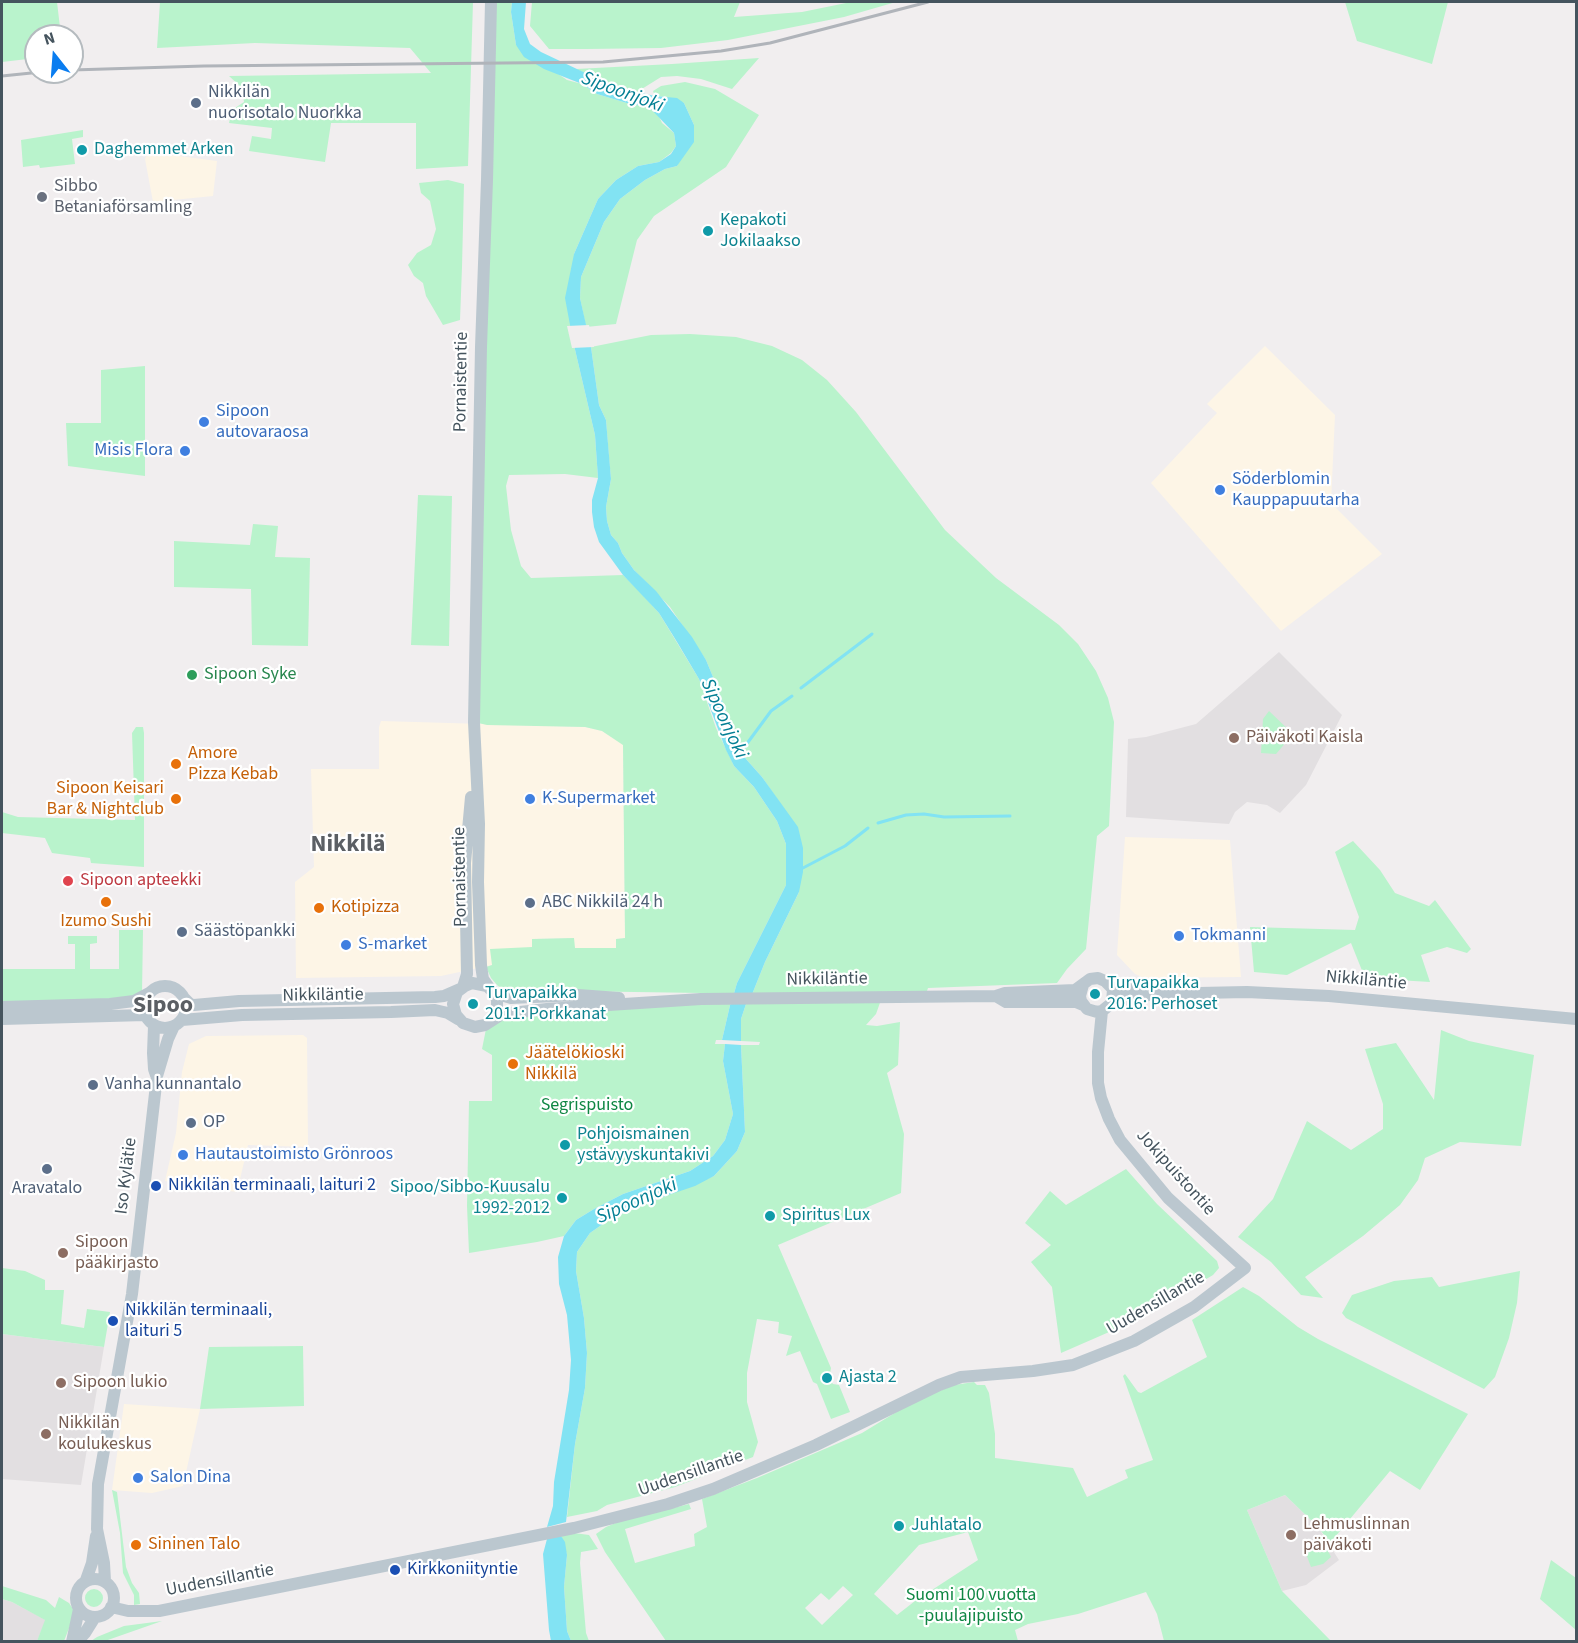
<!DOCTYPE html>
<meta charset="utf-8">
<style>
body{margin:0}
#map{position:relative;width:1578px;height:1643px;overflow:hidden;background:#f1eeef;font-family:"Source Sans 3",sans-serif}
canvas{display:block}
.frame{position:absolute;inset:0;border:3px solid #45545e;pointer-events:none}
.north{position:absolute;left:24px;top:24px;width:60px;height:60px;box-sizing:border-box;background:#fff;border:2px solid #b5bbbf;border-radius:50%;rotate:343deg;font-size:16px;font-weight:700;line-height:24px;text-align:center;color:#45545e}
.north::after{content:'';display:block;margin:auto;width:21px;height:27px;background:#0a7df0;clip-path:polygon(50% 0,100% 100%,50% 72%,0 100%)}
</style>
<div id="map">
<canvas width="1578" height="1643"></canvas>
<div class="frame"></div>
<div class="north">N</div>
</div>
<script>
const c = document.querySelector('canvas').getContext('2d');
c.lineJoin = 'round';
function paint(path, color) { c.fillStyle = color; c.fill(path, 'evenodd'); }
const toPath = rows => new Path2D(rows.map(r => 'M' + r).join(''));
function strokePath(path, color, width, dash) { c.strokeStyle = color; c.lineWidth = width; c.lineCap = dash ? 'butt' : 'round'; c.setLineDash(dash || []); c.stroke(path); }
function drawText(font, color, halo, rows, align = 'center') {
  c.font = font + ' "Source Sans 3",sans-serif'; c.lineWidth = 4.5; c.setLineDash([]); c.textBaseline = 'middle'; c.strokeStyle = halo; c.fillStyle = color; for (const [text, x, y, turn = 0] of rows) {
    c.save(); c.translate(x, y); c.rotate((+turn || 0) * Math.PI / 180); c.textAlign = isNaN(turn) ? turn : align; if (halo) c.strokeText(text, 0, 0); c.fillText(text, 0, 0); c.restore();
  }
}
paint(toPath([
 [148,152,217,161,213,196,153,202,145,159],
 [1265,346,1335,415,1331,503,1382,554,1281,631,1151,483,1217,413,1207,404],
 [381,721,585,727,602,731,623,744,625,938,616,939,616,948,574,948,574,938,532,939,532,947,492,965,441,976,296,978,295,882,314,867,311,769,379,769,379,727],
 [1125,837,1230,840,1241,977,1144,978,1135,974,1117,955],
 [303,1035,307,1038,308,1147,248,1145,237,1192,165,1181,176,1133,182,1072,189,1044,206,1036],
 [124,1404,200,1409,183,1486,152,1493,112,1490]
]), '#fdf5e6');
paint(toPath([
 [1279,652,1342,715,1306,785,1280,813,1267,805,1247,802,1235,812,1229,824,1126,817,1128,739,1146,737,1196,724],
 [2,1334,104,1347,81,1485,2,1479],
 [1285,1495,1318,1527,1339,1560,1306,1585,1282,1591,1247,1510],
 [2,1599,12,1602,46,1620,37,1641,2,1641]
]), '#e2dfe1');
paint(toPath([
 [2,2,57,2,61,36,36,36,36,58,2,62],
 [160,2,473,2,468,166,416,169,416,123,331,123,325,162,249,151,252,136,271,139,272,128,229,123,232,110,244,102,242,88,229,76,431,73,410,48,255,43,157,48],
 [491,2,512,2,511,12,516,45,567,80,582,84,597,94,630,104,640,105,640,107,643,105,649,107,658,114,662,123,674,133,676,146,671,153,659,162,638,166,616,180,598,199,574,254,573,341,595,435,598,478,565,474,509,475,506,486,511,530,521,566,531,578,623,575,639,591,659,613,699,679,716,728,734,766,754,787,777,821,786,844,786,885,737,983,733,997,703,993,566,991,513,993,498,986,491,978,486,967,492,965,490,949,532,947,532,939,574,938,575,948,616,948,616,939,625,938,623,745,602,731,585,727,487,725,474,722],
 [532,2,740,2,734,17,802,12,851,2,896,2,844,17,728,40,661,48,587,49,549,49,530,26],
 [1345,2,1448,2,1432,64,1357,41],
 [759,58,732,89,701,79,677,76,661,77,637,92,615,87,576,69,672,64],
 [685,82,715,89,759,115,726,167,654,216,637,240,616,324,586,327,580,298,581,277,604,222,620,199,645,180,665,169,677,166,694,125,684,103,666,97,655,96,653,91,661,86],
 [83,130,83,137,72,139,75,164,40,168,39,165,23,167,21,140],
 [448,180,464,184,462,267,460,320,443,325,426,296,423,283,414,276,408,265,417,253,431,245,436,229,430,201,421,193,419,183],
 [690,334,736,337,772,346,802,360,827,380,856,412,945,530,996,578,1059,625,1078,644,1096,671,1108,698,1114,722,1109,826,1097,836,1086,949,1067,969,1057,983,928,988,925,997,882,997,876,1014,866,1025,877,1026,900,1022,898,1065,887,1073,904,1134,901,1193,778,1245,831,1368,829,1379,833,1384,839,1385,850,1412,831,1419,817,1384,813,1382,800,1351,786,1356,792,1336,778,1333,779,1322,757,1319,747,1373,747,1402,758,1442,753,1457,675,1487,607,1505,597,1511,567,1517,575,1444,585,1388,587,1353,584,1318,576,1271,577,1252,590,1233,610,1219,714,1176,737,1151,745,1132,741,1045,759,1045,760,1042,741,1041,741,1019,747,1001,751,997,765,962,799,892,786,812,762,777,746,759,737,742,718,689,706,660,670,607,634,570,622,553,618,543,611,535,607,521,606,507,611,479,609,458,606,420,599,405,591,347,651,335],
 [145,366,145,476,68,466,66,423,101,423,101,370],
 [418,495,452,496,449,646,411,645],
 [253,524,278,526,275,557,310,558,308,646,252,645,251,589,174,587,174,541,250,545],
 [1269,711,1293,734,1276,754,1261,753,1263,719],
 [136,727,143,727,144,733,144,867,91,863,90,858,52,853,45,838,2,833,2,812,18,817,135,820,132,733],
 [1353,841,1380,870,1395,893,1429,906,1435,900,1471,949,1467,953,1447,947,1421,955,1430,982,1365,978,1351,943,1287,975,1254,972,1250,927,1355,930,1359,917,1335,852],
 [119,930,143,930,142,994,125,999,2,1003,2,969,75,969,75,944,68,944,68,936,97,936,97,943,90,944,90,969,119,969],
 [731,1001,722,1040,716,1040,715,1044,725,1044,723,1061,733,1114,725,1140,713,1156,690,1171,623,1194,594,1209,576,1220,564,1236,537,1242,469,1253,467,1206,469,1101,492,1101,492,1055,482,1049,486,1029,500,1018],
 [1441,1030,1469,1041,1534,1055,1521,1146,1460,1142,1425,1158,1418,1180,1400,1205,1363,1236,1305,1277,1323,1298,1301,1295,1271,1262,1238,1237,1273,1199,1307,1121,1351,1150,1383,1129,1383,1104,1365,1049,1396,1043,1434,1100],
 [1126,1169,1157,1204,1217,1261,1219,1268,1213,1275,1139,1319,1061,1353,1052,1287,1031,1262,1051,1245,1025,1223,1050,1191,1066,1205],
 [2,1268,25,1271,45,1280,45,1290,64,1290,61,1324,84,1328,87,1309,110,1312,104,1347,2,1334],
 [1520,1271,1517,1303,1509,1338,1495,1377,1484,1389,1346,1318,1342,1313,1352,1295,1394,1281,1432,1277,1439,1287],
 [1243,1287,1259,1296,1298,1327,1318,1339,1468,1414,1420,1490,1390,1471,1330,1543,1318,1527,1285,1495,1247,1510,1282,1591,1331,1641,1164,1641,1157,1614,1146,1592,1078,1614,1028,1624,1015,1630,1018,1641,666,1641,605,1552,596,1534,606,1527,618,1522,689,1504,691,1509,625,1529,635,1563,695,1546,694,1534,707,1527,702,1499,757,1478,862,1433,903,1408,934,1393,954,1385,974,1382,977,1385,985,1385,989,1393,995,1434,995,1458,1073,1468,1087,1497,1128,1478,1125,1470,1153,1460,1123,1376,1125,1374,1138,1392,1141,1393,1207,1357,1192,1320],
 [968,1532,978,1560,915,1601,897,1615,874,1594,919,1545],
 [843,1586,853,1595,822,1625,805,1608,821,1593,829,1600],
 [303,1346,304,1406,200,1409,209,1347],
 [112,1490,117,1492,126,1567,132,1583,139,1593,140,1604,134,1605,134,1595,123,1573,120,1533],
 [574,1533,589,1535,598,1549,581,1552,580,1563,586,1633,589,1641,571,1641,567,1631,564,1587,567,1555,561,1536],
 [1321,1537,1331,1557,1323,1564,1311,1567,1303,1546],
 [1551,1560,1576,1578,1576,1630,1540,1599],
 [2,1586,46,1600,55,1608,59,1597,69,1603,73,1609,73,1618,64,1641,37,1641,45,1620,12,1602,2,1599],
 '85 1598a9 9 0 1 1 18 0a9 9 0 1 1-18 0Z',
 [162,1621,105,1641,91,1641,97,1637,124,1626]
]), '#b9f3cc');
paint(toPath([
 [512,2,526,2,524,29,530,44,541,52,615,87,655,96,677,98,684,103,694,125,694,142,677,166,665,169,645,180,620,199,604,222,581,277,580,298,591,347,599,405,606,420,611,479,606,507,607,521,611,535,618,543,622,553,634,570,656,591,692,637,706,660,718,689,737,742,746,759,762,777,798,827,803,848,803,872,799,892,765,962,751,997,733,997,737,983,786,885,786,844,777,821,754,787,734,766,726,750,699,679,677,642,659,613,623,575,599,542,594,527,592,512,592,500,598,478,595,435,573,341,565,298,574,254,598,199,616,180,638,166,659,162,671,154,676,146,674,133,649,107,630,104,597,94,582,84,544,69,524,57,516,45,511,12],
 [731,1001,747,1001,741,1019,741,1041,722,1040],
 [725,1044,741,1045,745,1132,737,1151,714,1176,695,1186,642,1204,610,1219,590,1233,577,1252,576,1271,584,1318,587,1353,585,1388,575,1444,566,1522,547,1527,553,1506,554,1482,569,1390,571,1360,567,1315,559,1284,558,1257,564,1236,576,1220,594,1209,623,1194,690,1171,713,1156,725,1140,733,1114,723,1061],
 [561,1536,565,1542,567,1555,564,1587,566,1616,567,1631,571,1641,551,1641,549,1630,543,1554,547,1539]
]), '#82e3f3');
paint(toPath([
 [589,325,594,347,572,348,567,326]
]), '#f1eeef');
strokePath(toPath([
 [801,688,872,634],
 [740,753,771,711,792,696],
 [878,823,906,815,924,814,944,817,1010,816],
 [801,869,845,846,868,828]
]), '#82e3f3', 3);
strokePath(toPath([
 '144 1007a21 21 0 1 1 42 0a21 21 0 1 1-42 0Z',
 [463,987,467,974,465,863,471,797],
 [490,989,483,979,481,965,478,882,479,824,474,722,481,347,487,180,491,2],
 [1113,989,1137,989,1151,994],
 [494,993,511,998,578,995,619,998],
 [996,996,1006,1002,1076,1002,1083,1005],
 [184,998,190,1004,194,1005,239,1001,435,997,444,996,460,989],
 [1112,1003,1138,999,1151,994,1247,992,1329,996,1576,1019],
 [2,1007,110,1004,134,1001,149,993],
 [2,1019,145,1015],
 [492,1019,497,1009,497,1000,493,991,487,986,472,983,465,986,457,992,453,1004,456,1015,463,1023,475,1027,485,1025,502,1014,547,1009,701,999,996,996,1005,993,1075,990,1090,979,1098,978,1105,981,1113,989,1112,1003,1102,1011,1097,1012,1087,1009,1081,1001,1080,996,1083,985],
 [182,1020,242,1015,391,1012,435,1010,448,1013,458,1019],
 [154,1026,153,1053,154,1069,156,1075],
 '76 1598a19 19 0 1 1 38 0a19 19 0 1 1-38 0Z',
 [86,1580,92,1563,96,1536],
 [105,1581,104,1563,97,1529,98,1484,132,1294,157,1076,168,1039,174,1026],
 [111,1607,128,1611,159,1611,574,1528,668,1504,713,1489,816,1445,939,1385,961,1377,1033,1371,1073,1365,1134,1341,1194,1307,1245,1268,1168,1198,1120,1140,1109,1119,1101,1098,1098,1083,1098,1052,1102,1011],
 [72,1642,79,1609],
 [77,1642,85,1633,95,1617]
]), '#bbc7cf', 12);
strokePath(toPath([
 [72,70,204,66,603,62,721,51,770,43,928,2],
 [2,76,41,72]
]), '#b0b4ba', 3);
for (const [x, y, r, color] of [
 [196,103,6,"#5c6f8a"],
 [82,150,6,"#0f9aa8"],
 [42,197,6,"#6b7280"],
 [708,231,6,"#0f9aa8"],
 [204,422,6,"#3f7fe0"],
 [185,451,6,"#3f7fe0"],
 [1220,490,6,"#3f7fe0"],
 [192,675,6,"#2e9e5b"],
 [1234,738,6,"#8d6e63"],
 [176,764,6,"#e8710a"],
 [176,799,6,"#e8710a"],
 [530,799,6,"#3f7fe0"],
 [68,881,6,"#e0444e"],
 [106,902,6,"#e8710a"],
 [530,903,6,"#5c6f8a"],
 [319,908,6,"#e8710a"],
 [182,932,6,"#5c6f8a"],
 [1179,936,6,"#3f7fe0"],
 [346,945,6,"#3f7fe0"],
 [1095,994,6,"#0f9aa8"],
 [473,1004,6,"#0f9aa8"],
 [513,1064,6,"#e8710a"],
 [93,1085,6,"#5c6f8a"],
 [191,1123,6,"#5c6f8a"],
 [565,1145,6,"#0f9aa8"],
 [183,1155,6,"#3f7fe0"],
 [47,1169,6,"#5c6f8a"],
 [156,1186,6,"#1a4fb4"],
 [562,1198,6,"#0f9aa8"],
 [770,1216,6,"#0f9aa8"],
 [63,1253,6,"#8d6e63"],
 [113,1321,6,"#1a4fb4"],
 [827,1378,6,"#0f9aa8"],
 [61,1383,6,"#8d6e63"],
 [46,1434,6,"#8d6e63"],
 [138,1478,6,"#3f7fe0"],
 [899,1526,6,"#0f9aa8"],
 [1291,1535,6,"#8d6e63"],
 [136,1545,6,"#e8710a"],
 [395,1570,6,"#1a4fb4"]
]) { const dot = new Path2D(); dot.arc(x, y, r, 0, 2 * Math.PI); c.fillStyle = color; c.fill(dot); strokePath(dot, '#fff', 2); }
drawText('18px', '#4e5e75', '#fff', [
 ["Nikkilän",208,93],
 ["nuorisotalo Nuorkka",208,114],
 ["ABC Nikkilä 24 h",542,903],
 ["Säästöpankki",194,932],
 ["Vanha kunnantalo",105,1085],
 ["OP",203,1123],
 ["Aravatalo",47,1189,"center"]
], 'left');
drawText('18px', '#0d838f', '#fff', [
 ["Daghemmet Arken",94,150],
 ["Kepakoti",720,221],
 ["Jokilaakso",720,242],
 ["Turvapaikka",1107,984],
 ["2016: Perhoset",1107,1005],
 ["Turvapaikka",485,994],
 ["2011: Porkkanat",485,1015],
 ["Pohjoismainen",577,1135],
 ["ystävyyskuntakivi",577,1156],
 ["Sipoo/Sibbo-Kuusalu",550,1188,"right"],
 ["1992-2012",550,1209,"right"],
 ["Spiritus Lux",782,1216],
 ["Ajasta 2",839,1378],
 ["Juhlatalo",911,1526]
], 'left');
drawText('18px', '#5b616d', '#fff', [
 ["Sibbo",54,187],
 ["Betaniaförsamling",54,208]
], 'left');
drawText('18px', '#45545e', '#fff', [
 ["Pornaistentie",462,382,-89],
 ["Pornaistentie",461,877,-91],
 ["Nikkiläntie",827,980,-1],
 ["Nikkiläntie",1366,981,5],
 ["Nikkiläntie",323,996,-1],
 ["Jokipuistontie",1175,1173,48],
 ["Iso Kylätie",127,1176,-83],
 ["Uudensillantie",1156,1304,-30],
 ["Uudensillantie",691,1474,-19],
 ["Uudensillantie",220,1581,-11]
]);
drawText('18px', '#366cbe', '#fff', [
 ["Sipoon",216,412],
 ["autovaraosa",216,433],
 ["Misis Flora",173,451,"right"],
 ["Söderblomin",1232,480],
 ["Kauppapuutarha",1232,501],
 ["K-Supermarket",542,799],
 ["Tokmanni",1191,936],
 ["S-market",358,945],
 ["Hautaustoimisto Grönroos",195,1155],
 ["Salon Dina",150,1478]
], 'left');
drawText('18px', '#27864d', '#fff', [
 ["Sipoon Syke",204,675]
], 'left');
drawText('18px', '#785e54', '#fff', [
 ["Päiväkoti Kaisla",1246,738],
 ["Sipoon",75,1243],
 ["pääkirjasto",75,1264],
 ["Sipoon lukio",73,1383],
 ["Nikkilän",58,1424],
 ["koulukeskus",58,1445],
 ["Lehmuslinnan",1303,1525],
 ["päiväkoti",1303,1546]
], 'left');
drawText('18px', '#c56008', '#fff', [
 ["Amore",188,754],
 ["Pizza Kebab",188,775],
 ["Sipoon Keisari",164,789,"right"],
 ["Bar & Nightclub",164,810,"right"],
 ["Kotipizza",331,908],
 ["Izumo Sushi",106,922,"center"],
 ["Jäätelökioski",525,1054],
 ["Nikkilä",525,1075],
 ["Sininen Talo",148,1545]
], 'left');
drawText('18px', '#be3a42', '#fff', [
 ["Sipoon apteekki",80,881]
], 'left');
drawText('18px', '#0f8643', '#fff', [
 ["Segrispuisto",587,1106],
 ["Suomi 100 vuotta",971,1596],
 ["-puulajipuisto",971,1617]
]);
drawText('18px', '#164399', '#fff', [
 ["Nikkilän terminaali, laituri 2",168,1186],
 ["Nikkilän terminaali,",125,1311],
 ["laituri 5",125,1332],
 ["Kirkkoniityntie",407,1570]
], 'left');
drawText('italic 20px', '#037f94', '#fff', [
 ["Sipoonjoki",622,93,20],
 ["Sipoonjoki",723,719,65],
 ["Sipoonjoki",637,1202,-24]
]);
drawText('bold 24px', '#5b5f64', '#fff', [
 ["Nikkilä",348,846],
 ["Sipoo",163,1007]
]);
</script>
